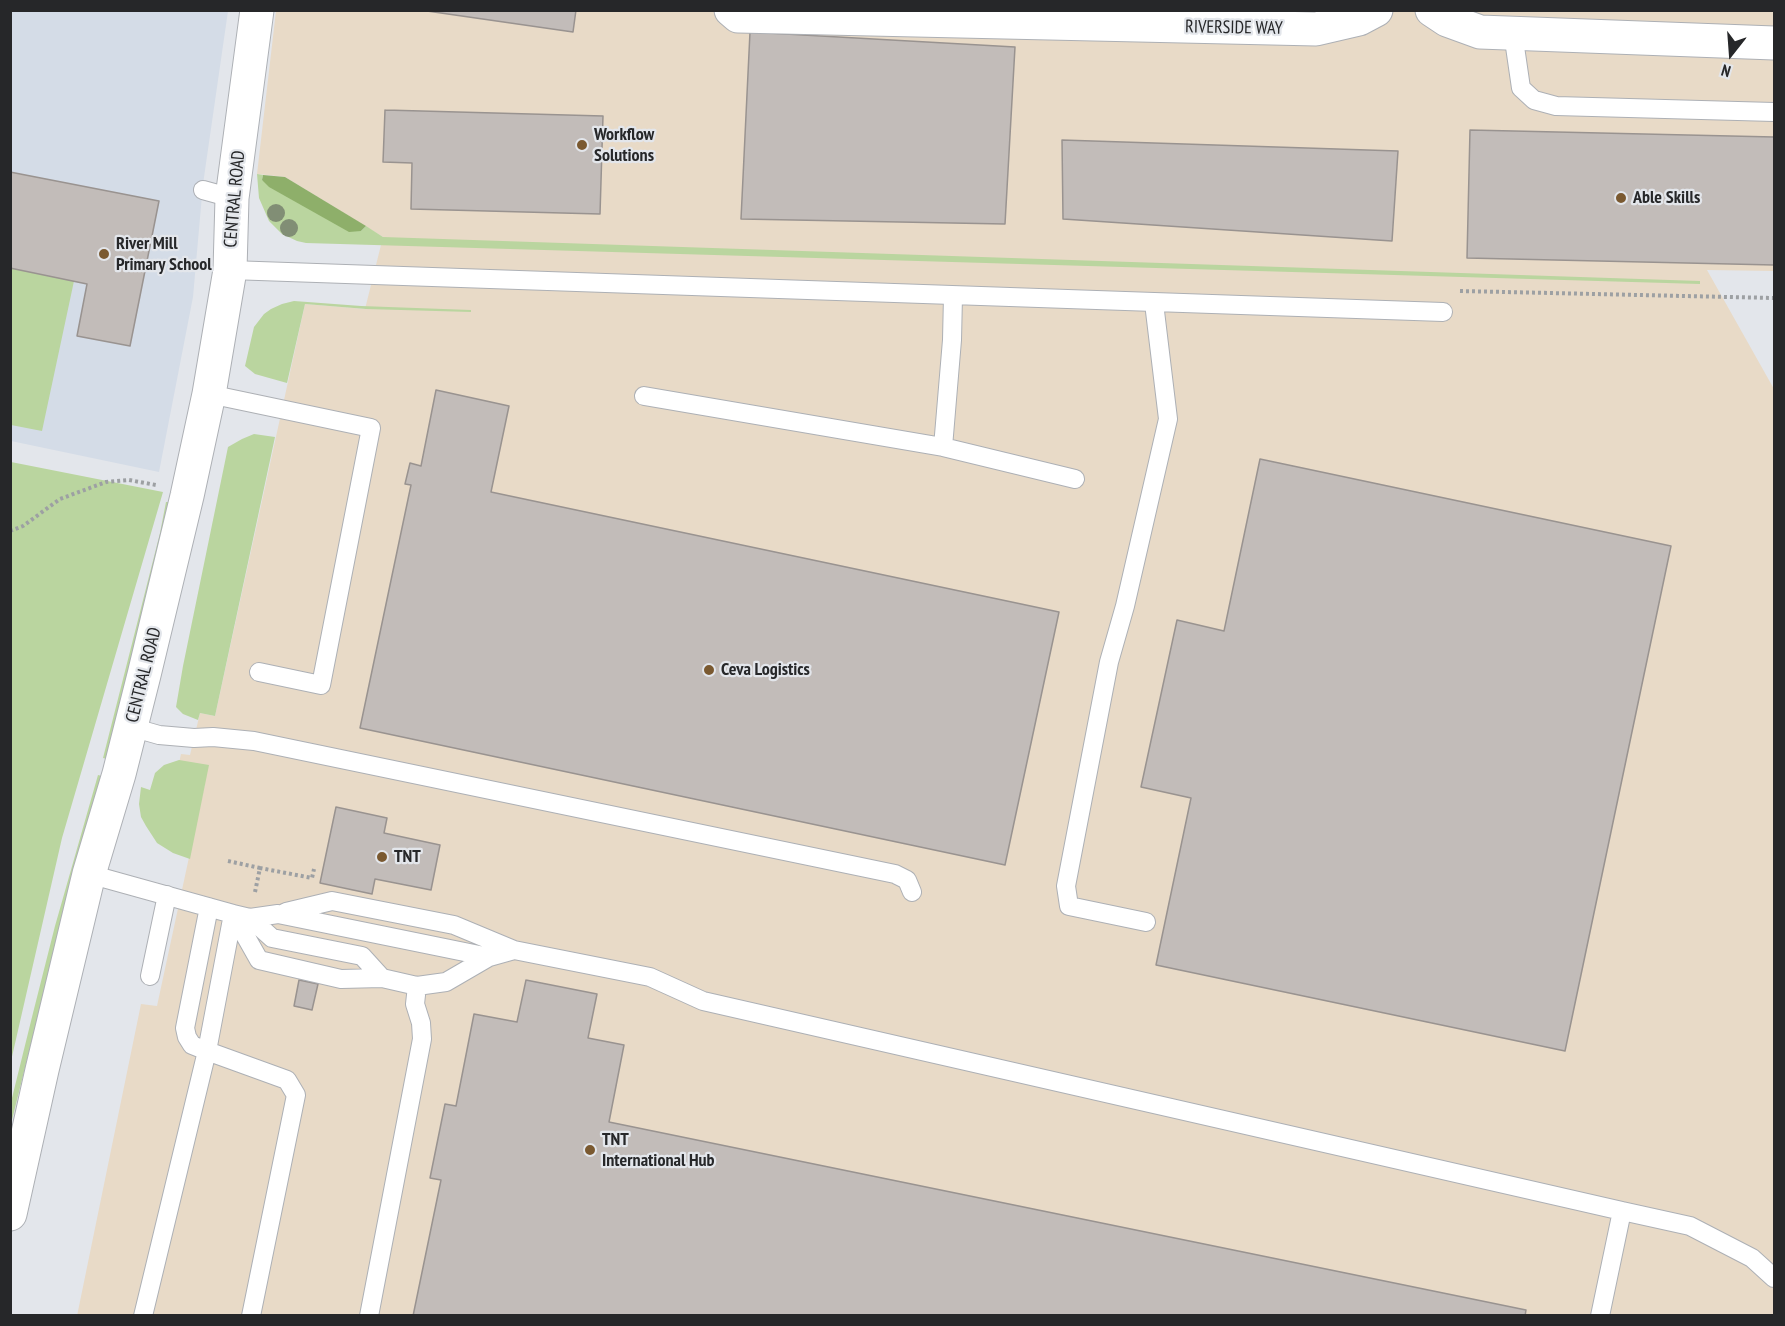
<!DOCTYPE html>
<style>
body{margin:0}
#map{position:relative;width:1785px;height:1326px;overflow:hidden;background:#e3e6eb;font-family:"PT Sans Narrow",sans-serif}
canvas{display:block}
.frame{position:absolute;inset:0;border:12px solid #262729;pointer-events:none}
.north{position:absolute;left:1701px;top:24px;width:60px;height:60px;-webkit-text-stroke:4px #e3e6eb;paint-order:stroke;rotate:197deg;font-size:16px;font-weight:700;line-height:24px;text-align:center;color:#262729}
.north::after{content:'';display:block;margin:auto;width:21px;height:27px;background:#262729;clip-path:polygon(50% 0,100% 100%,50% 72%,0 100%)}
</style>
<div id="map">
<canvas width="1785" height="1326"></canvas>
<div class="frame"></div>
<div class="north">N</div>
</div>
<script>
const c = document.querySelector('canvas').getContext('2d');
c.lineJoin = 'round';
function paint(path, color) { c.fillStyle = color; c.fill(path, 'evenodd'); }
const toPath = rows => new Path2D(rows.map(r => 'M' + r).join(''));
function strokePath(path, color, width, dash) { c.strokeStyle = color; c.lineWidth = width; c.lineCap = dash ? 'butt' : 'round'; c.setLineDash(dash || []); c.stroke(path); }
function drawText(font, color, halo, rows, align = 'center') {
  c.font = font + ' "PT Sans Narrow",sans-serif'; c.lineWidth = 4.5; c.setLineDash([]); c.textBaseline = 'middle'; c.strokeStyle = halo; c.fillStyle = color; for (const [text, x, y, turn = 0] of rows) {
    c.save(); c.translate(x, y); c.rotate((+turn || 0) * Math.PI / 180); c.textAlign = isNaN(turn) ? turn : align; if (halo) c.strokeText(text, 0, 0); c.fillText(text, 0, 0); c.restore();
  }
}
paint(toPath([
 [11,11,228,11,203,184,193,297,159,472,11,441]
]), '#d4dce7');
paint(toPath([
 [276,11,1774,11,1774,271,1707,270,1774,389,1774,1315,77,1316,141,1004,157,1006,205,783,176,777,181,754,190,755,200,713,215,716,305,304,365,309,383,237,285,177,257,174]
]), '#e8dac7');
paint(toPath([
 [257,174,263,175,262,180,361,231,366,226,383,237,1700,281,1700,284,306,243,297,241,282,234,269,221,259,198],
 [10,268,74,281,42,431,11,425],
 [294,301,361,306,471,310,471,312,366,309,305,304,287,383,255,374,245,366,254,327,264,314,271,309,282,304],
 [254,434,275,437,215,716,200,713,198,720,183,714,176,707,183,666,228,447,242,439],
 [11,462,163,492,62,838,11,1061],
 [166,502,170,502,107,759,103,758,160,533],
 [179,760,209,765,190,859,173,853,157,843,146,826,141,817,139,804,141,787,150,790,155,773,164,765],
 [98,775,102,776,60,927,11,1124,11,1102,33,1013,55,926]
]), '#bad59f');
paint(toPath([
 [263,175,285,177,366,226,361,231,349,232,269,187,262,180]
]), '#8eaf6a');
const building = toPath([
 [420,10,576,10,573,32,420,10],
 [750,32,1015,47,1005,224,741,219,750,32],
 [385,110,603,116,600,214,411,209,412,163,383,162,385,110],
 [1470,130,1774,137,1774,265,1467,258,1470,130],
 [1062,140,1398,151,1392,241,1063,219,1062,140],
 [10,172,159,201,130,346,77,336,87,284,10,268,10,172],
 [436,390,509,406,491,492,1059,612,1005,865,360,728,411,485,405,484,410,463,421,466,436,390],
 [1260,459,1671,546,1565,1051,1156,965,1191,798,1141,787,1177,620,1224,631,1260,459],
 [336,807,387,818,384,833,440,845,431,890,375,879,372,894,320,883,336,807],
 [299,980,318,984,312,1010,294,1006,299,980],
 [526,980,597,994,588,1038,624,1045,609,1122,1526,1310,1525,1316,413,1316,441,1180,430,1178,445,1104,456,1106,474,1014,517,1022,526,980]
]);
paint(building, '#c2bcb9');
strokePath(building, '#999390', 1.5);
const lane = toPath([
 [1513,33,1521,88,1534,100,1556,106,1774,112],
 [203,190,232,198],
 [230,270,1443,312],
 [209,394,371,428,321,685,259,672],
 [644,396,943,447,1075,479],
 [943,447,952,340,953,296],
 [131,727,159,735,194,738,213,737,254,741,895,874,907,880,912,892],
 [89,874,233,914,250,918,278,914,489,957],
 [209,907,185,1028,187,1037,192,1045,207,1051,287,1080,296,1095,251,1316],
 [286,912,332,901,454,925,514,950],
 [233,914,259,960,341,979,382,978],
 [250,918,272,938,362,956,382,978,417,986,446,982,489,957,514,950,650,977,703,1001,1622,1211,1600,1316],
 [1146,922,1069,906,1066,886,1109,662,1125,606,1168,419,1154,303],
 [150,976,167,895],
 [1622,1211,1690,1226,1752,1258,1774,1278],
 [143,1316,207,1051,233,914],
 [369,1316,422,1039,421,1023,415,1004,417,986]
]);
const street = toPath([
 [731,10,738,16,1316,29,1359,19,1376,10],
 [1432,10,1447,20,1480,32,1774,43]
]);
const secondary = toPath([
 [10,1214,42,1070,89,874,119,774,144,675,187,496,209,394,230,270,232,198,257,10]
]);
strokePath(lane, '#adb0b5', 20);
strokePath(street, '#adb0b5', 35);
strokePath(secondary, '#adb0b5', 35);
strokePath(toPath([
 [1460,291,1774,298],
 [10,531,23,526,60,499,106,482,129,480,156,485],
 [228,861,260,868],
 [255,892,260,868,312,878,314,869]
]), '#9da0a3', 4, [3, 3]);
strokePath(lane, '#fff', 18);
strokePath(street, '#fff', 33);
strokePath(secondary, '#fff', 33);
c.fillStyle = '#818e75';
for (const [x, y] of [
 [276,213],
 [289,228]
]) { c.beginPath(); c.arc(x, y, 9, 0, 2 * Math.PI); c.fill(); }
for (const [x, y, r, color] of [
 [582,145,6,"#7a5930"],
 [1621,198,6,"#7a5930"],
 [104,254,6,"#7a5930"],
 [709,670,6,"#7a5930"],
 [382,857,6,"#7a5930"],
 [590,1150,6,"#7a5930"]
]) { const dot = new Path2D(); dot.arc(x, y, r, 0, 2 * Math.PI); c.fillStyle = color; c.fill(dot); strokePath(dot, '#e3e6eb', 2); }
drawText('18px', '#262729', '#e3e6eb', [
 ["RIVERSIDE WAY",1234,28,1],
 ["CENTRAL ROAD",235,199,-85],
 ["CENTRAL ROAD",144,675,-76]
]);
drawText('bold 18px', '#262729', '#e3e6eb', [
 ["Workflow",594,135],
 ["Solutions",594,156],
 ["Able Skills",1633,198],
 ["River Mill",116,244],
 ["Primary School",116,265],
 ["Ceva Logistics",721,670],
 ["TNT",394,857],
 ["TNT",602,1140],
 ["International Hub",602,1161]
], 'left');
</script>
